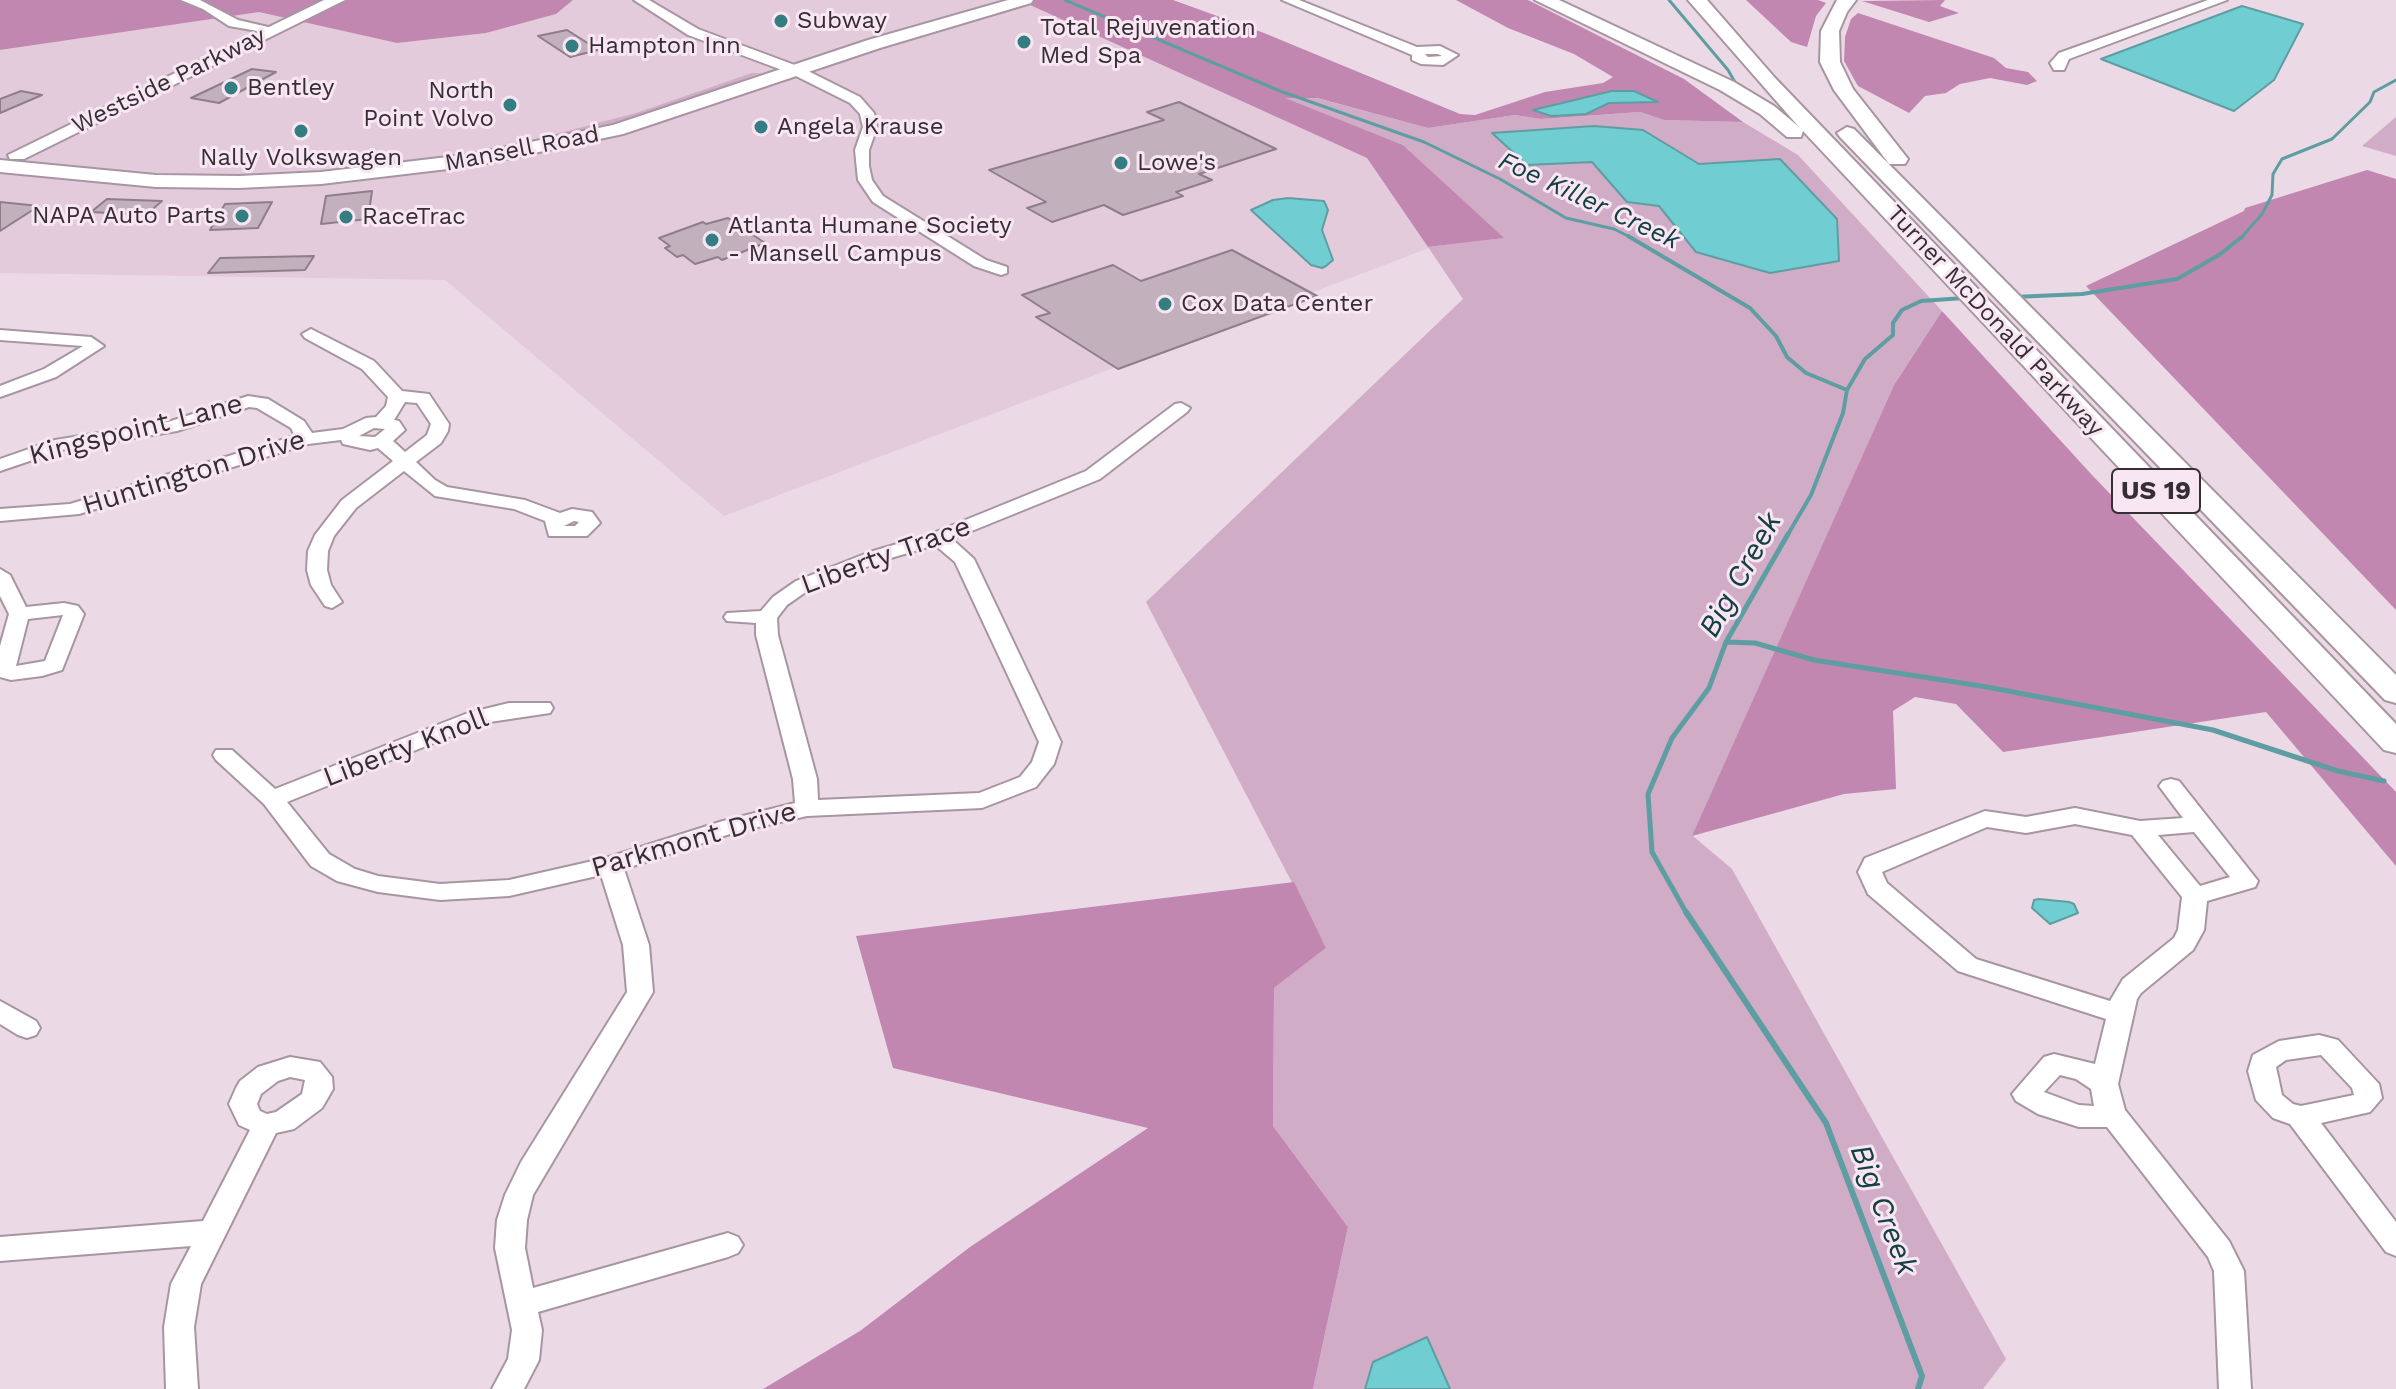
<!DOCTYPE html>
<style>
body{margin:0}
canvas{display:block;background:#ebd9e5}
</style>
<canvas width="2396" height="1389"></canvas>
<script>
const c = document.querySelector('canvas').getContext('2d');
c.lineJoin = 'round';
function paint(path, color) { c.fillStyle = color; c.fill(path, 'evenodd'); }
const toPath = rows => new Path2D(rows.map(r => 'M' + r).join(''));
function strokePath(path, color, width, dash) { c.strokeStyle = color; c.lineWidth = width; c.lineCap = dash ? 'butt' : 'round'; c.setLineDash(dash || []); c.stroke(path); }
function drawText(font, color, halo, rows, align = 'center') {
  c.font = font + ' "Work Sans",sans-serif'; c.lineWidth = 6; c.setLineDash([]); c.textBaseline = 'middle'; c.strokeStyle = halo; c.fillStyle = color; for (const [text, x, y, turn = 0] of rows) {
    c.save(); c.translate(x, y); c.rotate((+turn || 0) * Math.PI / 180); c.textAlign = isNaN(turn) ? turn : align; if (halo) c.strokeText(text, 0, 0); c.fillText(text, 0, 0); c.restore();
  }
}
paint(toPath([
 [573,0,1019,0,1367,158,1429,248,724,516,445,280,0,273,0,50,259,11,397,43,486,33,556,14]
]), '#e3cbdb');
paint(toPath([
 [752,73,760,73,629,123,487,152,636,113],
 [1282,98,1316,98,1428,128,1515,115,1541,119,1640,112,1664,120,1743,122,1798,155,1942,311,1894,385,1693,836,1732,869,2006,1359,1983,1389,1450,1389,1426,1337,1373,1362,1365,1389,1313,1389,1348,1227,1273,1126,1274,988,1326,948,1146,602,1463,299,1428,247,1503,238,1403,145],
 [1594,126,1643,130,1699,164,1780,159,1696,252,1659,206,1627,202,1592,162,1493,133],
 [2396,117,2396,156,2362,146]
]), '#d1acc6');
paint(toPath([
 [0,0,573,0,556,14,486,33,397,43,259,12,0,50],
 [1019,0,1173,0,1264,33,1460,114,1475,115,1545,92,1603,83,1613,77,1574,54,1508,28,1456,0,1528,0,1684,79,1743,122,1664,120,1640,112,1541,119,1515,115,1428,128,1317,98,1285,98,1403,145,1504,238,1428,247,1367,158],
 [1746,0,1818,0,1826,3,1816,16,1807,47,1791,42],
 [1945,0,1940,6,1959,13,1929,22,1862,1],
 [1858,13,1994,58,2006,68,2028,72,2037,81,2027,85,1990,78,1960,84,1946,93,1925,96,1909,113,1858,86,1844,61,1845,37,1851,19],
 [2367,170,2396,179,2396,610,2086,286,2244,211,2245,208],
 [1942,311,2092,475,2396,792,2396,866,2266,712,2003,752,1956,704,1915,697,1893,711,1896,789,1844,794,1692,836,1894,385],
 [1294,882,1326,948,1274,988,1273,1126,1348,1227,1313,1389,763,1389,860,1331,970,1247,1148,1128,893,1068,856,936]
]), '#c187b1');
const water = toPath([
 [2242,6,2303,24,2274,80,2234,111,2101,59,2242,6],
 [1612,91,1634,91,1658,102,1609,103,1586,114,1551,116,1533,110,1612,91],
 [1594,126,1643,130,1699,164,1780,159,1837,219,1839,261,1770,273,1696,252,1659,206,1627,202,1592,162,1527,165,1492,133,1594,126],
 [1288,198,1324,201,1328,210,1322,230,1333,260,1326,266,1322,268,1311,265,1251,210,1273,200,1288,198],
 [2039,899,2069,902,2074,904,2078,913,2050,924,2032,908,2034,900,2039,899],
 [1427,1337,1450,1389,1365,1389,1373,1362,1427,1337]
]);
paint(water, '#70ced3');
strokePath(water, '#5e9ea3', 2);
strokePath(toPath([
 [1065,0,1280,91,1424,142,1500,179,1566,218,1614,229,1632,238],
 [1669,0,1728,70,1736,84],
 [2241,238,2262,214,2272,195,2273,174,2282,159,2332,139,2370,102,2374,92,2396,80]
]), '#5e9ea3', 3);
strokePath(toPath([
 [1628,236,1750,308,1776,336,1787,357,1806,373,1847,390],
 [2014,297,2082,294,2177,279,2219,255,2243,236],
 [1787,536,1811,495,1843,413,1847,390,1865,359,1893,335,1893,323,1902,310,1921,301,1964,298]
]), '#5e9ea3', 4);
strokePath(toPath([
 [1726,642,1755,643,1814,660,1987,687,2213,730,2338,771,2384,781],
 [1687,914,1652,852,1648,794,1672,738,1709,688,1726,642,1788,534]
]), '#5e9ea3', 5);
strokePath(toPath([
 [1686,912,1826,1123,1922,1376,1918,1389]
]), '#5e9ea3', 6);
const building = toPath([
 [567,30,586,42,598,50,570,57,538,36,567,30],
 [252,69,276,72,219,103,191,98,252,69],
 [21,91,42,95,0,113,0,99,21,91],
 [1179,102,1276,149,1199,174,1212,180,1176,192,1183,196,1123,215,1104,205,1052,222,1027,208,1046,202,989,170,1164,120,1147,112,1179,102],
 [372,191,368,219,321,224,326,196,372,191],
 [107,199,162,201,146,215,91,212,107,199],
 [0,202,39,206,0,231,0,202],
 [272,202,258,228,210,230,225,204,272,202],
 [728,218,765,243,722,260,718,257,695,264,683,255,677,257,665,248,670,246,659,238,703,222,706,224,728,218],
 [1232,250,1317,296,1118,369,1036,317,1050,313,1022,295,1113,265,1141,281,1232,250],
 [314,256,305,270,208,273,220,258,314,256]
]);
paint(building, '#c2b1bc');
strokePath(building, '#8f7e8a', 2);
const minor = toPath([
 [181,0,200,0,238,20,281,30,275,34,229,26,203,9,181,0],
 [634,0,649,0,698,29,800,67,860,97,874,113,877,127,869,150,869,166,872,180,883,196,986,260,1007,267,1007,273,1001,275,974,266,873,202,858,180,855,150,863,127,860,114,850,103,790,73,688,35,634,0],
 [1282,0,1299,0,1417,47,1440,46,1458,55,1443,65,1421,64,1412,60,1412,55,1282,0],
 [1425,54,1438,54,1442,56,1428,57,1425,54],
 [2208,0,2227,0,2069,59,2064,70,2054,70,2050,63,2059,53,2208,0],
 [311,329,374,361,402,391,429,394,449,424,448,431,441,443,416,462,435,480,447,487,525,500,560,513,572,509,592,512,600,523,587,536,549,536,545,521,514,509,435,496,404,471,356,508,334,536,328,551,327,570,331,585,342,602,332,608,325,606,311,585,307,570,308,551,315,535,342,500,393,461,378,448,370,450,343,444,341,440,308,444,79,514,0,521,0,509,70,504,295,436,291,428,257,408,249,407,177,431,65,449,0,471,0,459,55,440,168,422,248,396,268,399,304,421,312,433,343,429,366,418,376,417,386,406,388,397,362,369,305,338,302,334,311,329],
 [405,402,417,403,431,424,427,435,405,452,393,441,405,430,399,421,394,420,405,402],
 [374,428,385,429,375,437,359,436,374,428],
 [574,521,579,522,575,526,564,526,574,521],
 [0,330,91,337,104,346,56,377,0,397,0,386,44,369,83,346,0,340,0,330],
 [1181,403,1190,408,1187,412,1100,479,952,539,974,559,1061,742,1054,764,1036,787,982,808,807,816,736,832,624,869,649,945,653,992,533,1195,527,1220,525,1248,533,1288,728,1233,738,1237,743,1245,738,1253,728,1257,538,1312,542,1330,539,1360,524,1389,492,1389,508,1359,512,1330,495,1248,497,1220,505,1195,521,1162,627,992,623,945,601,875,509,896,440,900,378,892,337,881,311,866,264,804,216,760,213,755,216,750,232,750,275,789,468,713,509,703,550,703,553,708,550,713,483,723,287,802,329,854,355,869,378,876,440,884,509,880,606,858,723,821,795,803,793,779,756,635,756,623,727,621,724,617,727,613,761,611,773,597,796,581,870,552,931,534,1086,471,1175,404,1181,403],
 [935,545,955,562,1039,742,1032,762,1020,777,979,793,818,800,817,779,778,635,777,618,787,605,810,589,884,560,935,545],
 [0,569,10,575,26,607,64,603,78,606,84,614,62,670,42,676,11,680,0,677,0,646,9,614,0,596,0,569],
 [63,615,45,661,16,666,28,619,63,615],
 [2171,779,2179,781,2258,881,2255,887,2207,901,2204,930,2193,950,2141,993,2137,999,2118,1084,2125,1110,2229,1241,2244,1271,2251,1389,2219,1389,2214,1271,2208,1257,2107,1127,2079,1127,2038,1114,2016,1101,2012,1094,2044,1057,2054,1054,2095,1064,2106,1019,1958,971,1868,894,1858,872,1865,858,1985,811,2026,817,2075,808,2140,821,2183,818,2159,786,2163,781,2171,779],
 [2075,824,2132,835,2182,897,2178,930,2174,938,2123,979,2110,1001,1976,959,1887,883,1882,872,1987,827,2026,833,2075,824],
 [2194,832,2230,877,2200,886,2158,835,2194,832],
 [2060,1075,2076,1079,2091,1089,2094,1106,2079,1105,2044,1092,2060,1075],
 [0,1001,36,1021,40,1028,36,1035,27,1038,18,1035,0,1024,0,1001],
 [2319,1035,2338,1040,2379,1084,2382,1098,2370,1112,2321,1123,2396,1222,2396,1256,2386,1252,2290,1124,2273,1118,2256,1100,2248,1071,2253,1055,2279,1041,2319,1035],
 [2321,1055,2352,1088,2354,1095,2301,1106,2293,1104,2282,1095,2276,1067,2286,1060,2321,1055],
 [290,1057,320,1062,332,1077,333,1089,322,1108,294,1129,276,1133,201,1284,194,1327,198,1389,166,1389,164,1327,171,1284,191,1246,0,1261,0,1237,203,1221,250,1130,239,1125,229,1104,236,1088,240,1081,258,1067,290,1057],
 [290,1077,305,1080,302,1094,276,1112,267,1114,260,1111,257,1104,261,1094,278,1081,290,1077]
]);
const major = toPath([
 [324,0,345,0,24,159,10,159,8,155,324,0],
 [1008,0,1033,0,1031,3,880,48,623,134,473,166,321,184,239,188,156,187,0,172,0,160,156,175,239,176,321,172,473,154,613,125,868,40,1008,0]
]);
const highway = toPath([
 [1535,0,1559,0,1734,82,1774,106,1799,127,1688,0,1707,0,1775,78,2396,724,2396,753,2384,750,1803,131,1801,137,1787,137,1760,114,1720,90,1535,0],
 [1837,0,1856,0,1847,12,1839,31,1840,62,1853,89,1908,159,1905,164,1889,164,1834,90,1820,62,1821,31,1837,0],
 [1847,127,1854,129,2396,675,2396,703,2385,700,1840,137,1837,133,1847,127]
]);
strokePath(minor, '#a796a2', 4);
strokePath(major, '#a796a2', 4);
strokePath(highway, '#a796a2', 4);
paint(minor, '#fff');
paint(major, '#fff');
paint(highway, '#fff');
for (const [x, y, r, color] of [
 [781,21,8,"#347d81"],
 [1024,42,8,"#347d81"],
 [572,46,8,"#347d81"],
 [231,88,8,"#347d81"],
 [510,105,8,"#347d81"],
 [761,127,8,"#347d81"],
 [301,131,8,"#347d81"],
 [1121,163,8,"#347d81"],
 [242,216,8,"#347d81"],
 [346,217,8,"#347d81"],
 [712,240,8,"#347d81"],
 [1165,304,8,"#347d81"]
]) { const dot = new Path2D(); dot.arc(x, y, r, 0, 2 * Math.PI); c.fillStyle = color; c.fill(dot); strokePath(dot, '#f8e6f3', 3); }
drawText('24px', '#352e33', '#f8e6f3', [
 ["Subway",797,21],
 ["Total Rejuvenation",1040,28],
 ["Med Spa",1040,56],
 ["Hampton Inn",588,46],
 ["Bentley",247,88],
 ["North",494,91,"right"],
 ["Point Volvo",494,119,"right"],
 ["Angela Krause",777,127],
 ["Nally Volkswagen",301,158,"center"],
 ["Lowe's",1137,163],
 ["NAPA Auto Parts",226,216,"right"],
 ["RaceTrac",362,217],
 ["Atlanta Humane Society",728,226],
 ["- Mansell Campus",728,254],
 ["Cox Data Center",1181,304]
], 'left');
drawText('24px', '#352e33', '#f8e6f3', [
 ["Westside Parkway",169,81,-26],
 ["Mansell Road",522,149,-11],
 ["Turner McDonald Parkway",1995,321,47]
]);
drawText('italic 26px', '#144043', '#f8e6f3', [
 ["Foe Killer Creek",1589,201,25]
]);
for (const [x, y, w] of [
 [2156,491,88]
]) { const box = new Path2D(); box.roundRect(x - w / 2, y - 22, w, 44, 6); c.fillStyle = '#f8e6f3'; c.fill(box); strokePath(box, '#352e33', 2); }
drawText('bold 26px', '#352e33', null, [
 ["US 19",2156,491]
]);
drawText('28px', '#352e33', '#f8e6f3', [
 ["Kingspoint Lane",136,430,-14],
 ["Huntington Drive",194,473,-17],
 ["Liberty Trace",886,556,-20],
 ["Liberty Knoll",406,748,-21],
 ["Parkmont Drive",694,840,-16]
]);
drawText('italic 30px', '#144043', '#f8e6f3', [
 ["Big Creek",1741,575,-61],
 ["Big Creek",1883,1210,69]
]);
</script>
